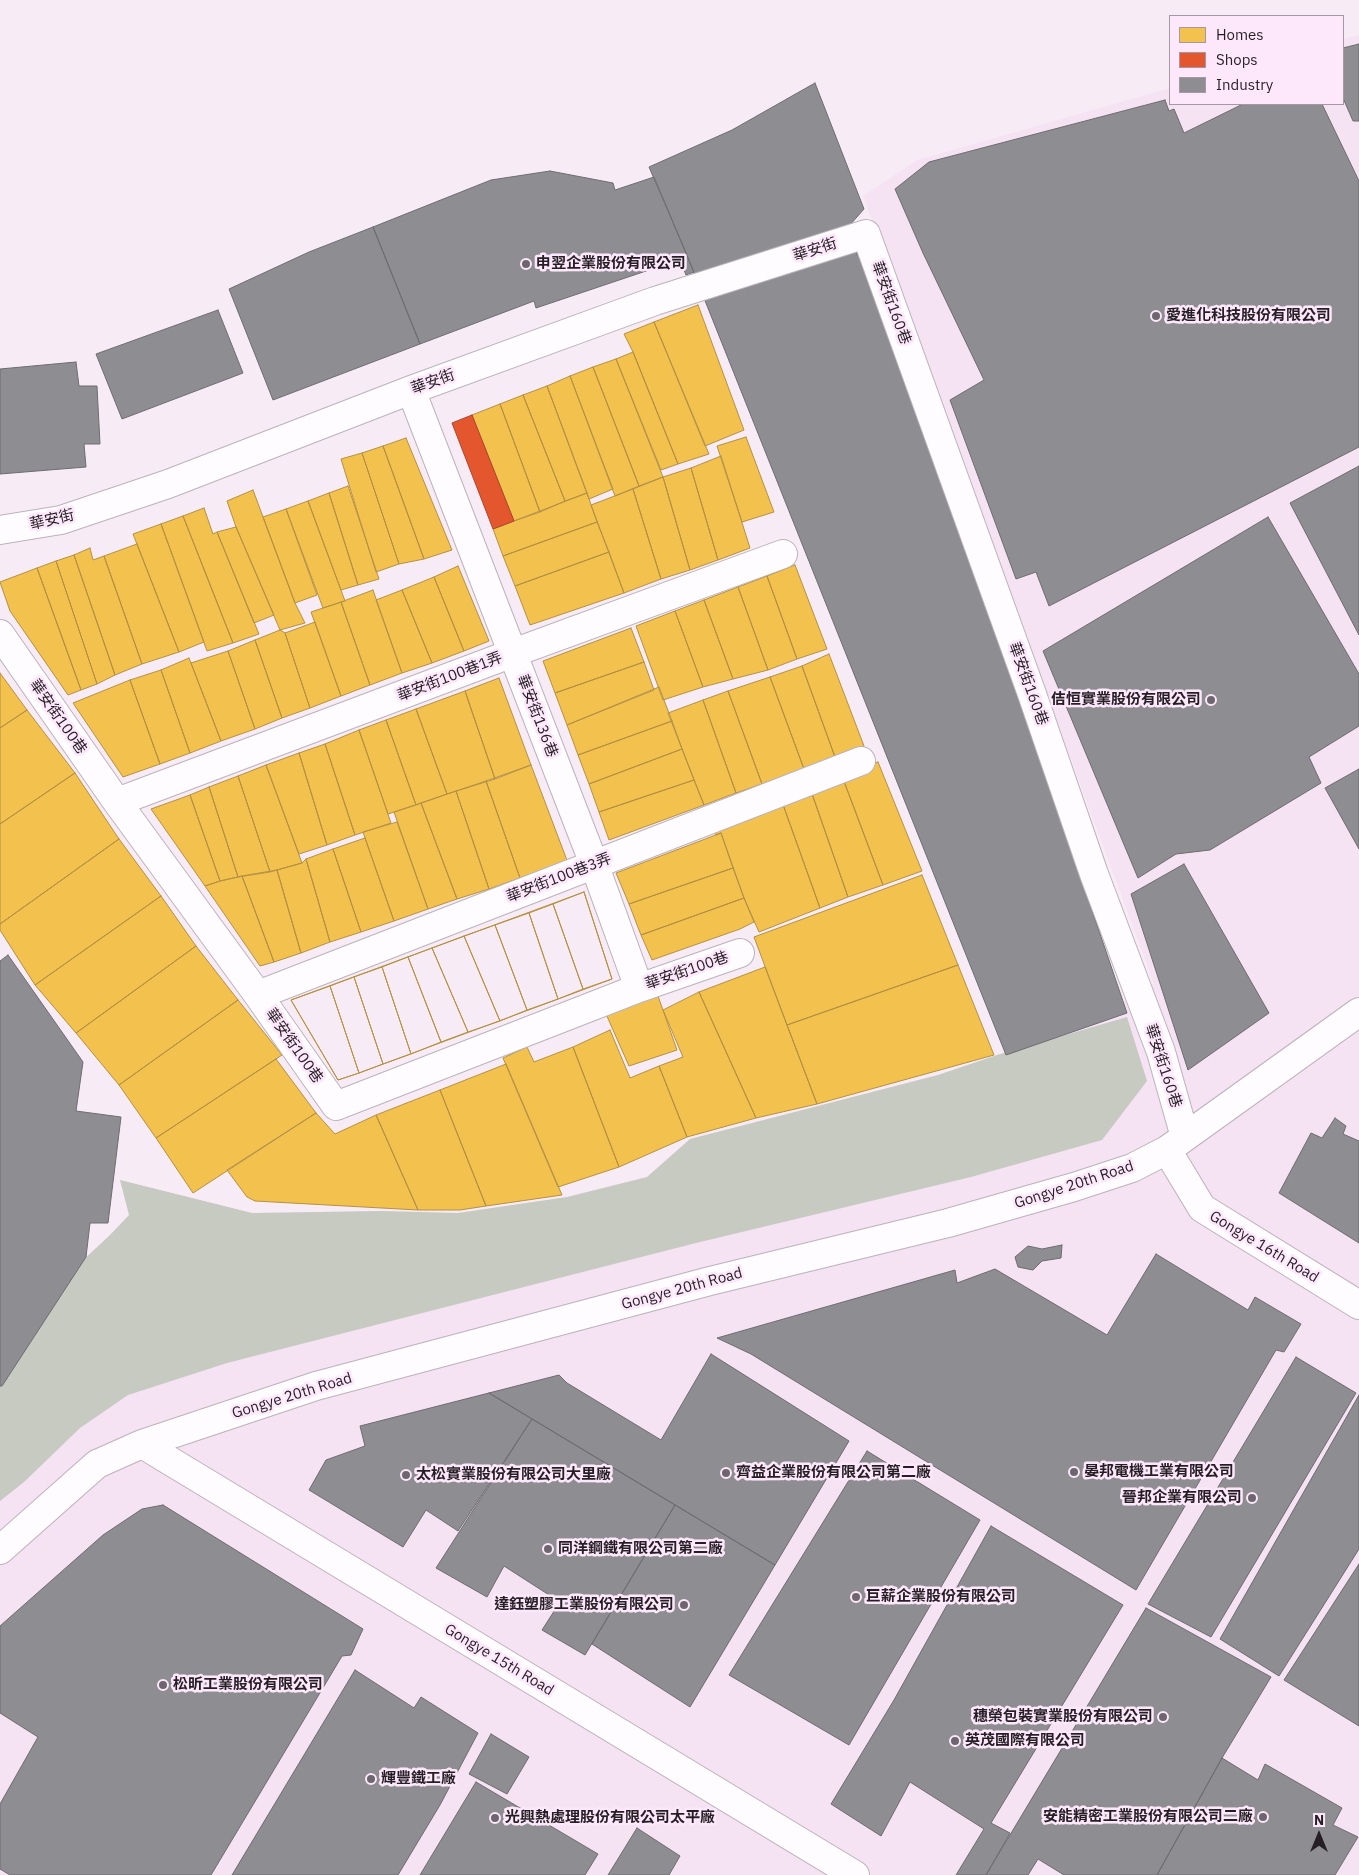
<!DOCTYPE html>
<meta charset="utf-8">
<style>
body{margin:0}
#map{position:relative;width:1359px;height:1875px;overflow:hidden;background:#f7ecf6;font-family:"IBM Plex Sans",sans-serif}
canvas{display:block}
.legend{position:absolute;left:1169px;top:15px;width:175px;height:90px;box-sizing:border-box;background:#fce8fa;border:1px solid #a697a5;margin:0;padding:6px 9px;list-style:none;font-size:15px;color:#251e25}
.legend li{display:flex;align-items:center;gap:10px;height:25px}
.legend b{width:25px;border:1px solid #a697a5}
.north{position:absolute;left:1294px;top:1810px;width:50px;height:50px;-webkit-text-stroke:4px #fce8fa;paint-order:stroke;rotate:0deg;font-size:14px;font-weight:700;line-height:20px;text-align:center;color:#251e25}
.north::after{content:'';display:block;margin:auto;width:18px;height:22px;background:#251e25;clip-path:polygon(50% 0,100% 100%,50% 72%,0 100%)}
</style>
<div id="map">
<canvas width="1359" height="1875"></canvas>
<ul class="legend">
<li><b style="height:14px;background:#f2c14e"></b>Homes</li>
<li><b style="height:14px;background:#e4572e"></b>Shops</li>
<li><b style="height:14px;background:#8d8d92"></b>Industry</li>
</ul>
<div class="north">N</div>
</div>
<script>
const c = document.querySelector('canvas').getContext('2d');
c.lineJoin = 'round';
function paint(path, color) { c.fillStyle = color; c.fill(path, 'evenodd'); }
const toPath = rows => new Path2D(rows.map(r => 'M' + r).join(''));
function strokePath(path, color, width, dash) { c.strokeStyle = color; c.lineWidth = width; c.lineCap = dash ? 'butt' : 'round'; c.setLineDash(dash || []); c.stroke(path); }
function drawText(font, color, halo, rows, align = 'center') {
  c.font = font + ' "IBM Plex Sans","Noto Sans TC",sans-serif'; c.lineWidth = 5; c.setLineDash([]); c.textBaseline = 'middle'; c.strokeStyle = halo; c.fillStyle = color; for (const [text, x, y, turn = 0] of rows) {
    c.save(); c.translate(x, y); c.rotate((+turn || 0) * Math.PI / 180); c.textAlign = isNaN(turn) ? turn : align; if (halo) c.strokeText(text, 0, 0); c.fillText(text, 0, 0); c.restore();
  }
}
paint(toPath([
 [1359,35,1359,1875,0,1875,0,1380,34,1337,51,1290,110,1235,129,1215,120,1180,252,1213,381,1211,458,1213,567,1197,647,1177,690,1139,938,1075,997,1055,1085,1022,1154,984,863,196,917,160,1170,88,1170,104,1343,104,1343,39]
]), '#f5e2f3');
paint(toPath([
 [1127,1017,1147,1081,1102,1140,971,1177,696,1243,227,1363,128,1395,80,1428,24,1482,0,1501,0,1380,34,1337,51,1290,110,1235,129,1215,120,1180,252,1213,381,1211,458,1213,567,1197,647,1177,690,1139,938,1075,997,1055]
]), '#c6cac1');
const homes = toPath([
 [698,305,744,430,705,446,654,322,698,305],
 [654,322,709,454,678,464,633,352,624,334,654,322],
 [633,352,678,464,661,470,616,359,633,352],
 [616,359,663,477,639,486,593,367,616,359],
 [593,367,639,486,615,496,570,376,593,367],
 [570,376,613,489,589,499,547,386,570,376],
 [547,386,587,493,565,501,523,395,547,386],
 [523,395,565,501,540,512,500,404,523,395],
 [500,404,540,512,514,521,472,415,500,404],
 [746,437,774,512,742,522,717,446,746,437],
 [406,438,452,550,424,559,383,446,406,438],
 [383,446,424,559,399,564,362,453,383,446],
 [362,453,399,564,376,572,341,459,362,453],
 [721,456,750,548,718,560,691,468,721,456],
 [691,468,718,560,690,570,663,477,691,468],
 [663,477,690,570,661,579,633,489,663,477],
 [348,486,379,579,358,585,329,493,348,486],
 [633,489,661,579,624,593,591,505,633,489],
 [253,490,295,603,305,623,280,630,236,527,227,501,253,490],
 [329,493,358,585,341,590,308,501,329,493],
 [587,493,597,522,503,556,493,529,587,493],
 [308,501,345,601,323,608,286,509,308,501],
 [204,508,213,534,217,532,259,634,233,643,183,516,204,508],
 [286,509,317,595,295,603,263,517,286,509],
 [183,516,233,643,207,651,161,524,183,516],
 [597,522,609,552,515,586,503,556,597,522],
 [161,524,204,642,179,652,133,534,161,524],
 [236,527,274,615,254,623,217,532,236,527],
 [137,544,179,652,142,664,104,556,137,544],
 [90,548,93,560,104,556,142,664,115,675,74,555,90,548],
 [609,552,624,593,530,625,515,586,609,552],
 [74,555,115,675,97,684,56,561,74,555],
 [56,561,97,684,81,690,37,568,56,561],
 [795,565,827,649,797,659,767,576,795,565],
 [458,566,489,641,464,651,434,577,458,566],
 [37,568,81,690,68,695,10,611,0,582,37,568],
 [767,576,797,659,768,670,738,587,767,576],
 [434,577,464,651,432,663,402,590,434,577],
 [738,587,768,670,733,679,704,600,738,587],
 [373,590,402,673,370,685,341,602,373,590],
 [402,590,432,663,402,673,376,600,402,590],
 [704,600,733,679,703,687,675,611,704,600],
 [341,602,370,685,341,696,311,612,341,602],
 [675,611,703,687,663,700,636,626,675,611],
 [315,622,341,696,310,708,285,633,315,622],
 [631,628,644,662,555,693,543,661,631,628],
 [280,630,285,633,310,708,282,718,255,640,280,630],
 [255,640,282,718,255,729,228,651,255,640],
 [228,651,255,729,221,741,191,663,228,651],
 [829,654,864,746,835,757,802,666,829,654],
 [189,658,221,741,190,753,161,670,189,658],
 [644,662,654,690,567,725,555,693,644,662],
 [802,666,835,757,804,769,770,677,802,666],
 [161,670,190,753,160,764,130,680,161,670],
 [0,673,27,710,0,728,0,673],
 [770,677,804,769,762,784,728,691,770,677],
 [499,678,531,765,495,779,465,691,499,678],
 [130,680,160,764,123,777,73,703,130,680],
 [659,687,672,721,578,755,567,725,659,687],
 [465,691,495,779,447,794,416,709,465,691],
 [728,691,762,784,736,793,703,700,728,691],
 [703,700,736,793,704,805,668,713,703,700],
 [416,709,447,794,416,805,386,720,416,709],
 [27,710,75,773,0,824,0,728,27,710],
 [386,720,416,805,388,814,359,730,386,720],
 [672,721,682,749,589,784,578,755,672,721],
 [359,730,391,823,355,835,325,744,359,730],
 [325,744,355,835,327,845,299,753,325,744],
 [682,749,694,780,599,812,589,784,682,749],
 [299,753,327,845,299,854,266,765,299,753],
 [878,762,922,871,883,885,842,776,878,762],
 [266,765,302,863,270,872,238,776,266,765],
 [531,765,568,863,520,878,486,781,531,765],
 [75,773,119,839,0,924,0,824,75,773],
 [238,776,270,872,238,877,209,787,238,776],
 [842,776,883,885,848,897,810,788,842,776],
 [694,780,704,805,609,840,599,812,694,780],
 [486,781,520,878,489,889,456,791,486,781],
 [209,787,238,877,220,881,190,795,209,787],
 [810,788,848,897,820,908,781,799,810,788],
 [456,791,489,889,457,899,421,803,456,791],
 [190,795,220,881,205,886,151,809,190,795],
 [781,799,820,908,759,932,744,898,721,833,716,835,712,826,781,799],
 [421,803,457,899,428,909,394,812,421,803],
 [397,822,428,909,394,921,363,832,397,822],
 [721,833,733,868,629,904,616,873,721,833],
 [365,838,394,921,361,932,333,849,365,838],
 [119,839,161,896,35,985,0,930,0,924,119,839],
 [333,849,361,932,330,942,306,859,333,849],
 [306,859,330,942,301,953,277,870,302,863,306,859],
 [733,868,744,898,641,935,629,904,733,868],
 [277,870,301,953,274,962,242,876,277,870],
 [922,875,958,965,787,1025,754,937,922,875],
 [242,876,274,962,260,966,205,886,220,881,242,876],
 [584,892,612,979,359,1073,338,1080,291,1000,584,892],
 [584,892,612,979,583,989,553,904,584,892],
 [161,896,196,946,76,1033,35,985,161,896],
 [744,898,754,922,740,929,652,960,641,935,744,898],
 [553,904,583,989,558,999,529,913,553,904],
 [529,913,558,999,527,1010,495,925,529,913],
 [495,925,527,1010,500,1021,464,936,495,925],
 [464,936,500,1021,468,1032,432,948,464,936],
 [196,946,238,1000,119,1085,76,1033,196,946],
 [432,948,468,1032,441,1042,408,957,432,948],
 [408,957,441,1042,411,1054,382,967,408,957],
 [958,965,994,1055,817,1104,787,1025,958,965],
 [382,967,411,1054,383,1064,354,977,382,967],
 [765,967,817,1104,756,1118,699,992,765,967],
 [354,977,383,1064,359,1073,330,986,354,977],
 [330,986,359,1073,338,1080,291,1000,330,986],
 [699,992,756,1118,687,1137,659,1066,683,1057,663,1010,699,992],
 [658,996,677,1050,629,1066,606,1014,658,996],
 [238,1000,282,1055,156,1138,119,1085,238,1000],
 [610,1030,630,1078,659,1066,687,1137,619,1167,573,1047,610,1030],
 [527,1047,534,1062,573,1047,619,1167,558,1187,503,1058,527,1047],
 [276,1059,316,1113,193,1193,156,1138,276,1059],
 [506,1064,562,1195,486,1206,440,1090,506,1064],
 [440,1090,486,1206,460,1210,418,1210,376,1115,440,1090],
 [316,1113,335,1134,376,1115,418,1210,255,1201,247,1197,227,1170,316,1113]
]);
paint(homes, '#f2c14e');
strokePath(homes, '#b49042', 1);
const shops = toPath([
 [472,415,514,521,493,529,452,423,472,415]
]);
paint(shops, '#e4572e');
strokePath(shops, '#ab462b', 1);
const industry = toPath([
 [1359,44,1359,121,1353,121,1343,98,1343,48,1359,44],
 [815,83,864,209,849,226,857,255,868,253,1127,1013,1006,1055,684,248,649,167,732,130,815,83],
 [1165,100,1169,111,1174,109,1184,133,1243,104,1322,104,1359,181,1359,447,1049,606,1036,572,1016,579,950,400,984,380,923,253,895,189,929,162,1165,100],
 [550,171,613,183,615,190,654,177,694,272,686,275,679,257,649,270,536,308,534,301,420,344,373,227,491,180,550,171],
 [373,227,420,344,273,400,229,289,309,252,373,227],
 [218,310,243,373,122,419,96,354,218,310],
 [76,362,79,386,97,386,100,444,84,444,86,467,0,474,0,369,76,362],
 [1359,466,1359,635,1290,503,1359,466],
 [1268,517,1359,674,1359,726,1309,757,1321,783,1210,850,1176,854,1138,878,1043,651,1268,517],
 [1359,769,1359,849,1325,788,1359,769],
 [1184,864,1269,1013,1188,1070,1131,894,1184,864],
 [8,955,83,1062,76,1111,121,1117,108,1223,90,1223,86,1257,2,1386,0,1386,0,961,8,955],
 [1335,1118,1346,1126,1343,1134,1359,1141,1359,1243,1279,1193,1311,1133,1322,1138,1335,1118],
 [1062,1245,1061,1258,1042,1261,1033,1270,1018,1267,1015,1257,1028,1246,1042,1249,1062,1245],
 [1156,1254,1248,1310,1255,1297,1301,1324,1284,1352,1276,1350,1136,1590,751,1354,717,1338,955,1270,957,1283,995,1269,1107,1335,1156,1254],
 [711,1354,849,1441,775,1565,489,1393,559,1375,567,1383,661,1440,711,1354],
 [1296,1357,1356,1393,1211,1637,1148,1604,1296,1357],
 [489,1393,532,1419,458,1531,426,1510,403,1547,309,1490,326,1460,365,1446,360,1426,489,1393],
 [1359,1395,1359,1549,1279,1676,1220,1639,1359,1395],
 [532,1419,675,1505,585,1655,542,1630,560,1602,504,1566,487,1597,436,1568,532,1419],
 [867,1451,980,1520,849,1745,729,1675,867,1451],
 [163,1505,363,1629,351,1655,342,1656,211,1875,10,1875,0,1869,0,1804,38,1737,0,1713,0,1626,103,1535,142,1509,163,1505],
 [675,1505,775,1565,690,1707,592,1644,675,1505],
 [991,1526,1123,1605,991,1823,1010,1833,986,1875,956,1875,984,1829,910,1782,881,1836,831,1804,894,1700,991,1526],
 [1359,1564,1359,1726,1284,1680,1359,1564],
 [1146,1608,1271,1677,1222,1758,1157,1875,1064,1875,1038,1859,1028,1875,986,1875,1146,1608],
 [355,1670,414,1708,421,1697,478,1733,440,1805,398,1875,232,1875,355,1670],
 [491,1734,529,1757,507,1794,469,1774,491,1734],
 [1222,1758,1258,1780,1265,1764,1342,1808,1333,1825,1358,1837,1335,1875,1157,1875,1222,1758],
 [476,1782,598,1854,585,1875,420,1875,476,1782],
 [637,1828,680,1856,669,1875,608,1875,637,1828]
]);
paint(industry, '#8d8d92');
strokePath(industry, '#6e6c71', 1);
const minor = toPath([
 [411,390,594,864,639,988],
 [0,530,61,520,168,484,411,390,655,301,866,234,1032,694,1094,874,1161,1052,1185,1137],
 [0,634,117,802,258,995,336,1106,639,988,740,953],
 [117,802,513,653,783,554],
 [258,995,861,761],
 [1167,1150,1202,1208,1359,1305],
 [142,1444,855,1875],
 [0,1550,97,1464,142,1444,316,1386,710,1281,948,1223,1074,1187,1132,1168,1167,1150,1359,1012]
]);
strokePath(minor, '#bbb3bb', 30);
strokePath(minor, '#fefcfe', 28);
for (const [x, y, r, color] of [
 [526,264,5,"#6e666e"],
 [1156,316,5,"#6e666e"],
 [1211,700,5,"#6e666e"],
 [1074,1472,5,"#6e666e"],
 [726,1473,5,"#6e666e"],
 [406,1475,5,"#6e666e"],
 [1252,1498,5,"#6e666e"],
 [548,1549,5,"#6e666e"],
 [856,1597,5,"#6e666e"],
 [684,1605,5,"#6e666e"],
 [163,1685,5,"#6e666e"],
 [1163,1717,5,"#6e666e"],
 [955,1741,5,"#6e666e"],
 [371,1779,5,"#6e666e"],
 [1263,1817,5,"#6e666e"],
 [495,1818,5,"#6e666e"]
]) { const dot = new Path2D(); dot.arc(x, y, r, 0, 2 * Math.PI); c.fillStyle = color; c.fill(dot); strokePath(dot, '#fce8fa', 2); }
drawText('15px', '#251e25', '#fce8fa', [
 ["華安街",815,250,-18],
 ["華安街160巷",891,303,70],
 ["華安街",433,382,-20],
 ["華安街",52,520,-13],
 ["華安街100巷1弄",450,677,-21],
 ["華安街160巷",1028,684,70],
 ["華安街136巷",537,716,69],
 ["華安街100巷",58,717,55],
 ["華安街100巷3弄",559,878,-21],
 ["華安街100巷",687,971,-19],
 ["華安街100巷",294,1046,55],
 ["華安街160巷",1163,1066,72],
 ["Gongye 20th Road",1074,1185,-18],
 ["Gongye 16th Road",1264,1247,31],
 ["Gongye 20th Road",682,1289,-15],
 ["Gongye 20th Road",292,1396,-17],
 ["Gongye 15th Road",499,1660,31]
]);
drawText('bold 15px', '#251e25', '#fce8fa', [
 ["申翌企業股份有限公司",536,264],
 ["愛進化科技股份有限公司",1166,316],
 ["佶恒實業股份有限公司",1201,700,"right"],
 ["晏邦電機工業有限公司",1084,1472],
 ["齊益企業股份有限公司第二廠",736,1473],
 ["太松實業股份有限公司大里廠",416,1475],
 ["晉邦企業有限公司",1242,1498,"right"],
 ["同洋鋼鐵有限公司第二廠",558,1549],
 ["巨薪企業股份有限公司",866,1597],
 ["達鈺塑膠工業股份有限公司",674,1605,"right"],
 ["松昕工業股份有限公司",173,1685],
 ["穗榮包裝實業股份有限公司",1153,1717,"right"],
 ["英茂國際有限公司",965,1741],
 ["輝豐鐵工廠",381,1779],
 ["安能精密工業股份有限公司二廠",1253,1817,"right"],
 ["光興熱處理股份有限公司太平廠",505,1818]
], 'left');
</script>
